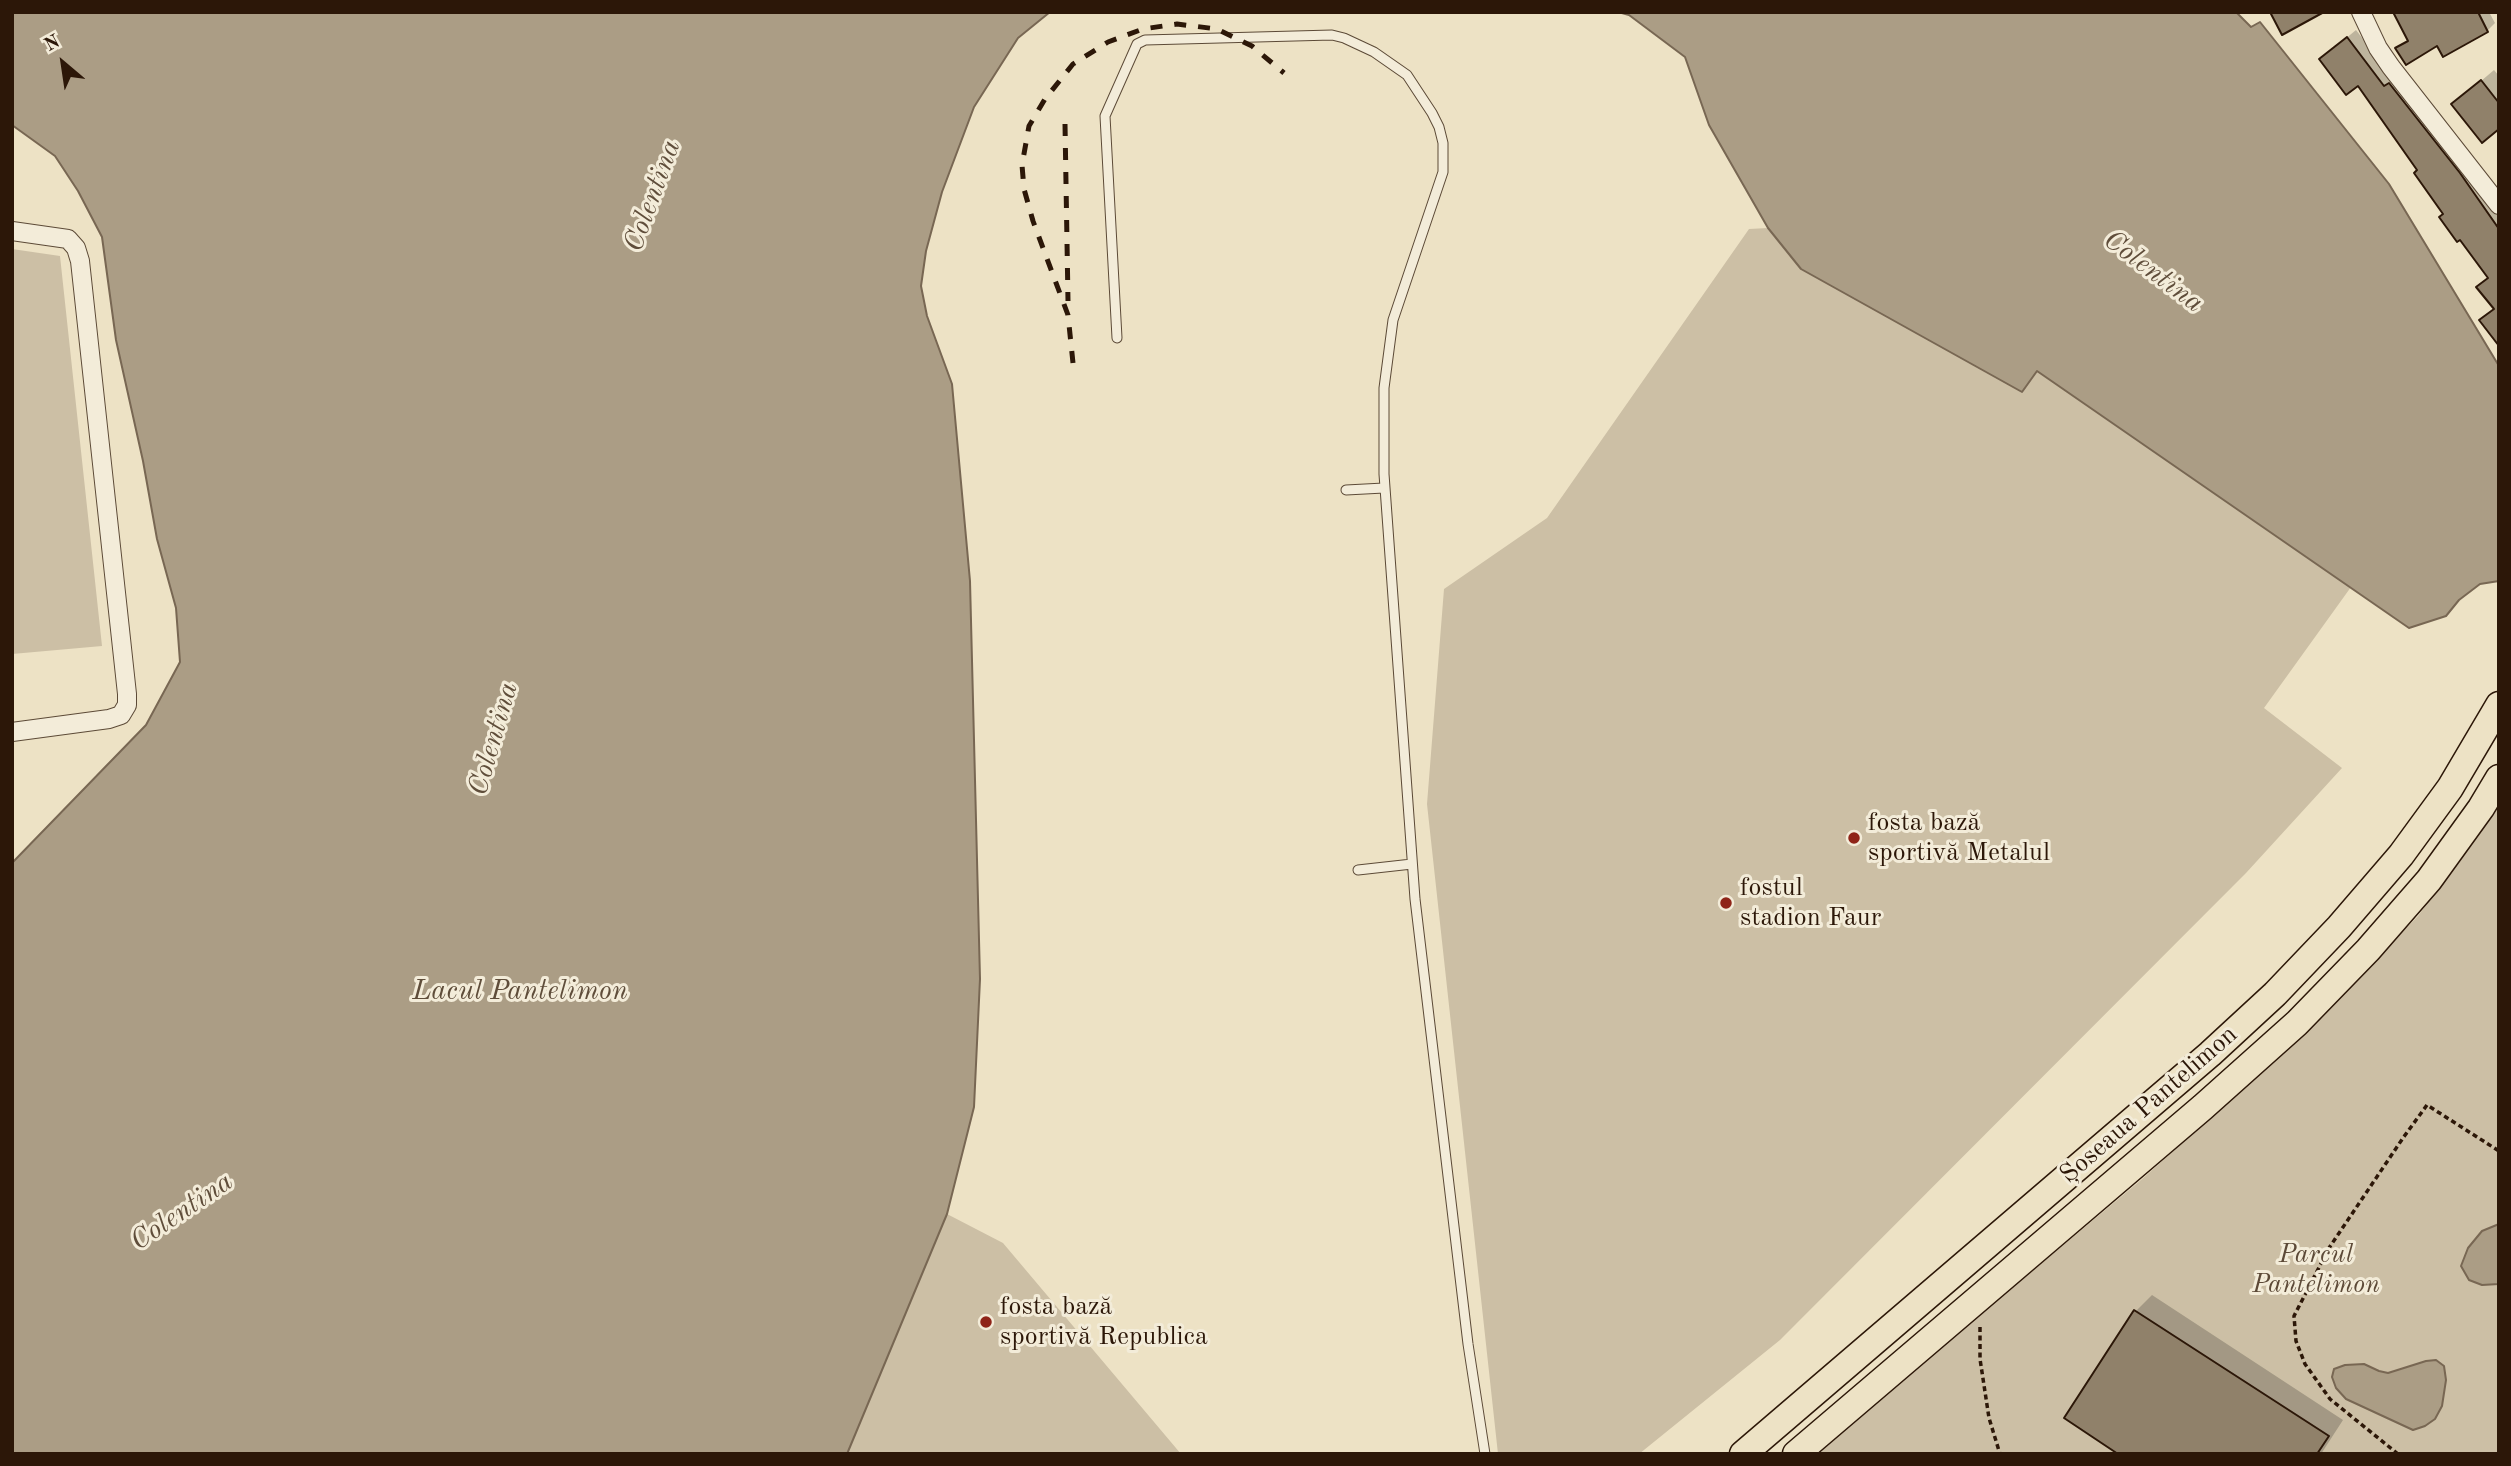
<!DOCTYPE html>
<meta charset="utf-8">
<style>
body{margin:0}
#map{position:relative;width:2511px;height:1466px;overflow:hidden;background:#ede2c5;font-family:"Old Standard TT",serif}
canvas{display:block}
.frame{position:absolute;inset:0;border:14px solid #2c1708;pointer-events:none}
.north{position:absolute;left:28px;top:28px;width:70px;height:70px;-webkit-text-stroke:5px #f3ecd9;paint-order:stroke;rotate:331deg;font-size:19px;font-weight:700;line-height:28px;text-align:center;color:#2c1708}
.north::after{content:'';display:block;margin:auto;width:24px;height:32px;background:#2c1708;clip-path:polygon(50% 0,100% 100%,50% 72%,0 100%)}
</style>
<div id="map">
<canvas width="2511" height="1466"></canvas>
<div class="frame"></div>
<div class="north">N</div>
</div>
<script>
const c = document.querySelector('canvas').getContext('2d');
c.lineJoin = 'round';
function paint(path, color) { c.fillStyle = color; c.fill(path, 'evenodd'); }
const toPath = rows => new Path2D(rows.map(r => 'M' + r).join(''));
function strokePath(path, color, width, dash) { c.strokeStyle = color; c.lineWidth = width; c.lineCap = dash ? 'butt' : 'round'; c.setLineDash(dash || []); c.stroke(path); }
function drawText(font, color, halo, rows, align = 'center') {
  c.font = font + ' "Old Standard TT",serif'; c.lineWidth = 6; c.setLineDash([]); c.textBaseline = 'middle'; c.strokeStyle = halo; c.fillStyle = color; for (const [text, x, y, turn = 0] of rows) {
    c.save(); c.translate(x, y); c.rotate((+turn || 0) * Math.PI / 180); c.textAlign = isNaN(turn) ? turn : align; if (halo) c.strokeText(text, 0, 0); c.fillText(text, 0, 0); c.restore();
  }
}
paint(toPath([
 [1768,228,1801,269,2022,392,2037,371,2351,587,2264,708,2342,768,2246,873,1780,1340,1639,1454,1498,1454,1427,804,1444,589,1547,518,1749,229],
 [12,249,60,256,102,646,12,654],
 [2499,806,2499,1454,1814,1454,2141,1180,2300,1038,2418,916],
 [947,1214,1003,1243,1181,1454,847,1454]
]), '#ccbfa5');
const water = toPath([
 [12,12,1050,12,1018,38,974,107,942,192,926,251,921,286,927,316,952,384,970,581,980,979,974,1107,947,1214,847,1454,12,1454,12,863,146,725,180,662,176,608,157,539,143,461,116,340,102,237,78,191,55,156,12,125,12,12],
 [1618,12,2236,12,2251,27,2260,22,2389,184,2499,366,2499,581,2480,584,2459,600,2446,616,2409,628,2037,371,2022,392,1801,269,1768,228,1709,125,1685,57,1629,15,1618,12],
 [2499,1224,2499,1284,2482,1285,2469,1280,2461,1266,2468,1248,2482,1231,2499,1224],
 [2436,1360,2444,1366,2446,1380,2442,1406,2435,1419,2425,1426,2413,1430,2346,1399,2336,1388,2332,1377,2334,1369,2345,1365,2364,1364,2379,1371,2388,1373,2426,1361,2436,1360]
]);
paint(water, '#ab9d85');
strokePath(water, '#786753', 2);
paint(toPath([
 [2459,12,2489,12,2495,23,2487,31,2438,44,2398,48,2409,39],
 [2356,30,2499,215,2499,346,2490,312,2495,308,2489,277,2359,83,2321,59],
 [2494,70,2499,76,2499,127,2454,104],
 [2152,1295,2343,1420,2321,1454,2122,1454,2136,1311]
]), '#0003');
const building = toPath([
 [2270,12,2324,12,2282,35,2270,12],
 [2393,12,2478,12,2488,32,2443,57,2437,46,2406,65,2395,48,2408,41,2393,12],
 [2347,37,2384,86,2389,83,2460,173,2499,229,2499,346,2479,320,2494,309,2476,287,2488,278,2460,240,2457,242,2439,217,2443,214,2414,173,2417,170,2358,86,2346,95,2319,59,2347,37],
 [2481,80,2499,103,2499,129,2482,143,2451,104,2481,80],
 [2134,1310,2329,1436,2317,1454,2118,1454,2064,1418,2134,1310]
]);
paint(building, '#90816a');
strokePath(building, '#2c1708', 2);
const lane = toPath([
 [1117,338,1105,116,1137,44,1145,40,1332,35,1344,38,1374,52,1407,75,1432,113,1439,127,1443,143,1443,172,1393,320,1384,388,1384,474,1415,899,1468,1344,1485,1454],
 [1346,490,1384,488],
 [1358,870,1412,864]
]);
const street = toPath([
 [2361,12,2378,48,2391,67,2499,205],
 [12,231,68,239,76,248,80,261,127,694,127,705,121,715,109,719,12,732]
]);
const primary = toPath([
 [1743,1454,2210,1054,2275,994,2339,927,2401,855,2450,788,2499,705],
 [1796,1454,2203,1107,2297,1023,2368,950,2429,880,2481,808,2499,778]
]);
strokePath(lane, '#5c4a37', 11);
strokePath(street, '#5c4a37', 20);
strokePath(primary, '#2c1708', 29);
strokePath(toPath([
 [1980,1327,1980,1359,1989,1418,2000,1454],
 [2398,1454,2330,1399,2305,1364,2296,1341,2294,1316,2329,1248,2403,1138,2427,1105,2499,1151]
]), '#2c1708', 3.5, [5, 3.5]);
strokePath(lane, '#f3ecd9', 9);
strokePath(street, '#f3ecd9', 18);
strokePath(primary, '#ede2c5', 26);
strokePath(toPath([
 [1065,124,1068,301],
 [1073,363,1068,315,1033,221,1024,189,1022,165,1029,126,1045,99,1073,64,1108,42,1143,29,1177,24,1217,29,1252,46,1284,73]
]), '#2c1708', 5, [12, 12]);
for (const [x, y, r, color] of [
 [1854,838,7,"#8f2418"],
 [1726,903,7,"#8f2418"],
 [986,1322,7,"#8f2418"]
]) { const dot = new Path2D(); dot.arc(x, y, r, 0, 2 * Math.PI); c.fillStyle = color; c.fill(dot); strokePath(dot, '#f3ecd9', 2.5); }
drawText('26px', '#2c1708', '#f3ecd9', [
 ["fosta bază",1868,823],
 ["sportivă Metalul",1868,853],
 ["fostul",1740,888],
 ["stadion Faur",1740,918],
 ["fosta bază",1000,1307],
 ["sportivă Republica",1000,1337]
], 'left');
drawText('26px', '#2c1708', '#f3ecd9', [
 ["Șoseaua Pantelimon",2149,1105,-41]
]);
drawText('italic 26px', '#5c4937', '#f3ecd9', [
 ["Parcul",2316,1255],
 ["Pantelimon",2316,1285]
]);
drawText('italic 28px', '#5f4d3a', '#f3ecd9', [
 ["Colentina",653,196,-70],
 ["Colentina",2153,272,37],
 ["Colentina",494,739,-74],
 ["Lacul Pantelimon",520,992],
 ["Colentina",182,1212,-34]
]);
</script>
